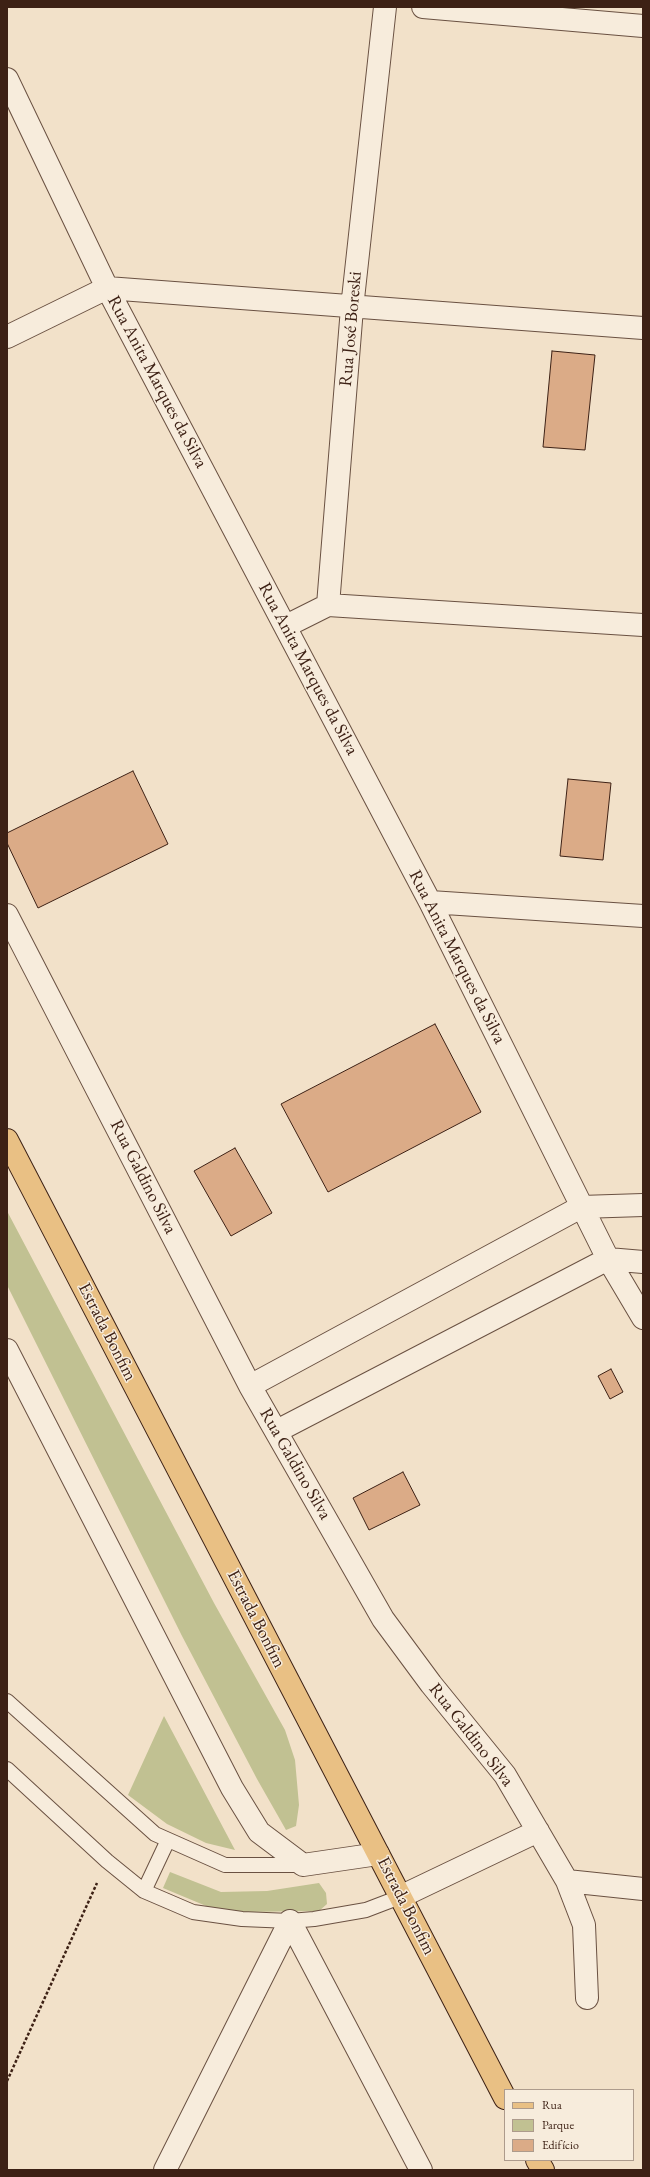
<!DOCTYPE html>
<meta charset="utf-8">
<style>
body{margin:0}
#map{position:relative;width:650px;height:2177px;overflow:hidden;background:#f2e1c9;font-family:"EB Garamond",serif}
canvas{display:block}
.frame{position:absolute;inset:0;border:8px solid #3d2115;pointer-events:none}
.legend{position:absolute;left:504px;top:2089px;width:130px;height:72px;box-sizing:border-box;background:#f7ecdc;border:1px solid #ad9b8c;margin:0;padding:5px 7px;list-style:none;font-size:12px;color:#3d2115}
.legend li{display:flex;align-items:center;gap:8px;height:20px}
.legend b{width:20px;border:1px solid #ad9b8c}
</style>
<div id="map">
<canvas width="650" height="2177"></canvas>
<div class="frame"></div>
<ul class="legend">
<li><b style="height:5px;background:#e9c084"></b>Rua</li>
<li><b style="height:11px;background:#c1c192"></b>Parque</li>
<li><b style="height:11px;background:#dbab87"></b>Edifício</li>
</ul>
</div>
<script>
const c = document.querySelector('canvas').getContext('2d');
c.lineJoin = 'round';
function paint(path, color) { c.fillStyle = color; c.fill(path, 'evenodd'); }
const toPath = rows => new Path2D(rows.map(r => 'M' + r).join(''));
function strokePath(path, color, width, dash) { c.strokeStyle = color; c.lineWidth = width; c.lineCap = dash ? 'butt' : 'round'; c.setLineDash(dash || []); c.stroke(path); }
function drawText(font, color, halo, rows, align = 'center') {
  c.font = font + ' "EB Garamond",serif'; c.lineWidth = 3; c.setLineDash([]); c.textBaseline = 'middle'; c.strokeStyle = halo; c.fillStyle = color; for (const [text, x, y, turn = 0] of rows) {
    c.save(); c.translate(x, y); c.rotate((+turn || 0) * Math.PI / 180); c.textAlign = isNaN(turn) ? turn : align; if (halo) c.strokeText(text, 0, 0); c.fillText(text, 0, 0); c.restore();
  }
}
paint(toPath([
 [7,1211,214,1603,285,1730,295,1760,299,1805,296,1826,286,1830,257,1779,182,1636,7,1285],
 [164,1716,235,1850,206,1843,167,1824,128,1795],
 [170,1872,221,1892,267,1891,319,1883,326,1893,327,1904,319,1911,239,1912,211,1908,163,1888]
]), '#c1c192');
const building = toPath([
 [552,351,595,355,585,450,543,447,552,351],
 [133,771,168,844,38,908,7,843,7,833,133,771],
 [568,779,611,783,603,860,560,856,568,779],
 [435,1024,481,1112,328,1192,281,1104,435,1024],
 [235,1148,272,1213,231,1236,194,1171,235,1148],
 [611,1369,623,1392,610,1399,598,1376,611,1369],
 [403,1472,420,1505,369,1530,353,1498,403,1472]
]);
paint(building, '#dbab87');
strokePath(building, '#3d2115', 1);
const service = toPath([
 [7,1701,155,1834,225,1865,303,1865],
 [7,1769,107,1861,144,1891,193,1912,242,1919,290,1921,314,1919,366,1910,400,1897],
 [144,1891,168,1840]
]);
const minor = toPath([
 [423,7,643,26],
 [7,79,107,288,430,902,608,1259,643,1318],
 [7,337,107,288,643,328],
 [328,605,643,625],
 [286,626,328,605,352,308,385,7],
 [430,902,643,916],
 [7,915,250,1386,383,1619,431,1684,505,1775,567,1881,584,1925,587,1998],
 [7,1350,232,1788,259,1832,303,1865,378,1854],
 [250,1386,581,1207,643,1205],
 [277,1431,608,1259,643,1262],
 [567,1881,643,1889],
 [400,1897,538,1831],
 [290,1921,421,2170],
 [165,2170,290,1921]
]);
const primary = toPath([
 [7,1140,505,2098],
 [537,2160,543,2170]
]);
strokePath(service, '#6a5142', 16);
strokePath(minor, '#6a5142', 24);
strokePath(primary, '#3d2115', 24);
strokePath(toPath([
 [7,2081,97,1883]
]), '#3d2115', 2.5, [3, 2]);
strokePath(service, '#f7ecdc', 14);
strokePath(minor, '#f7ecdc', 22);
strokePath(primary, '#e9c084', 22);
drawText('18px', '#3d2115', '#f7ecdc', [
 ["Rua José Boreski",351,329,-85],
 ["Rua Anita Marques da Silva",157,382,62],
 ["Rua Anita Marques da Silva",308,669,62],
 ["Rua Anita Marques da Silva",457,957,63],
 ["Rua Galdino Silva",143,1177,63],
 ["Estrada Bonfim",107,1332,63],
 ["Rua Galdino Silva",295,1464,60],
 ["Estrada Bonfim",256,1619,63],
 ["Rua Galdino Silva",471,1735,52],
 ["Estrada Bonfim",406,1906,63]
]);
</script>
